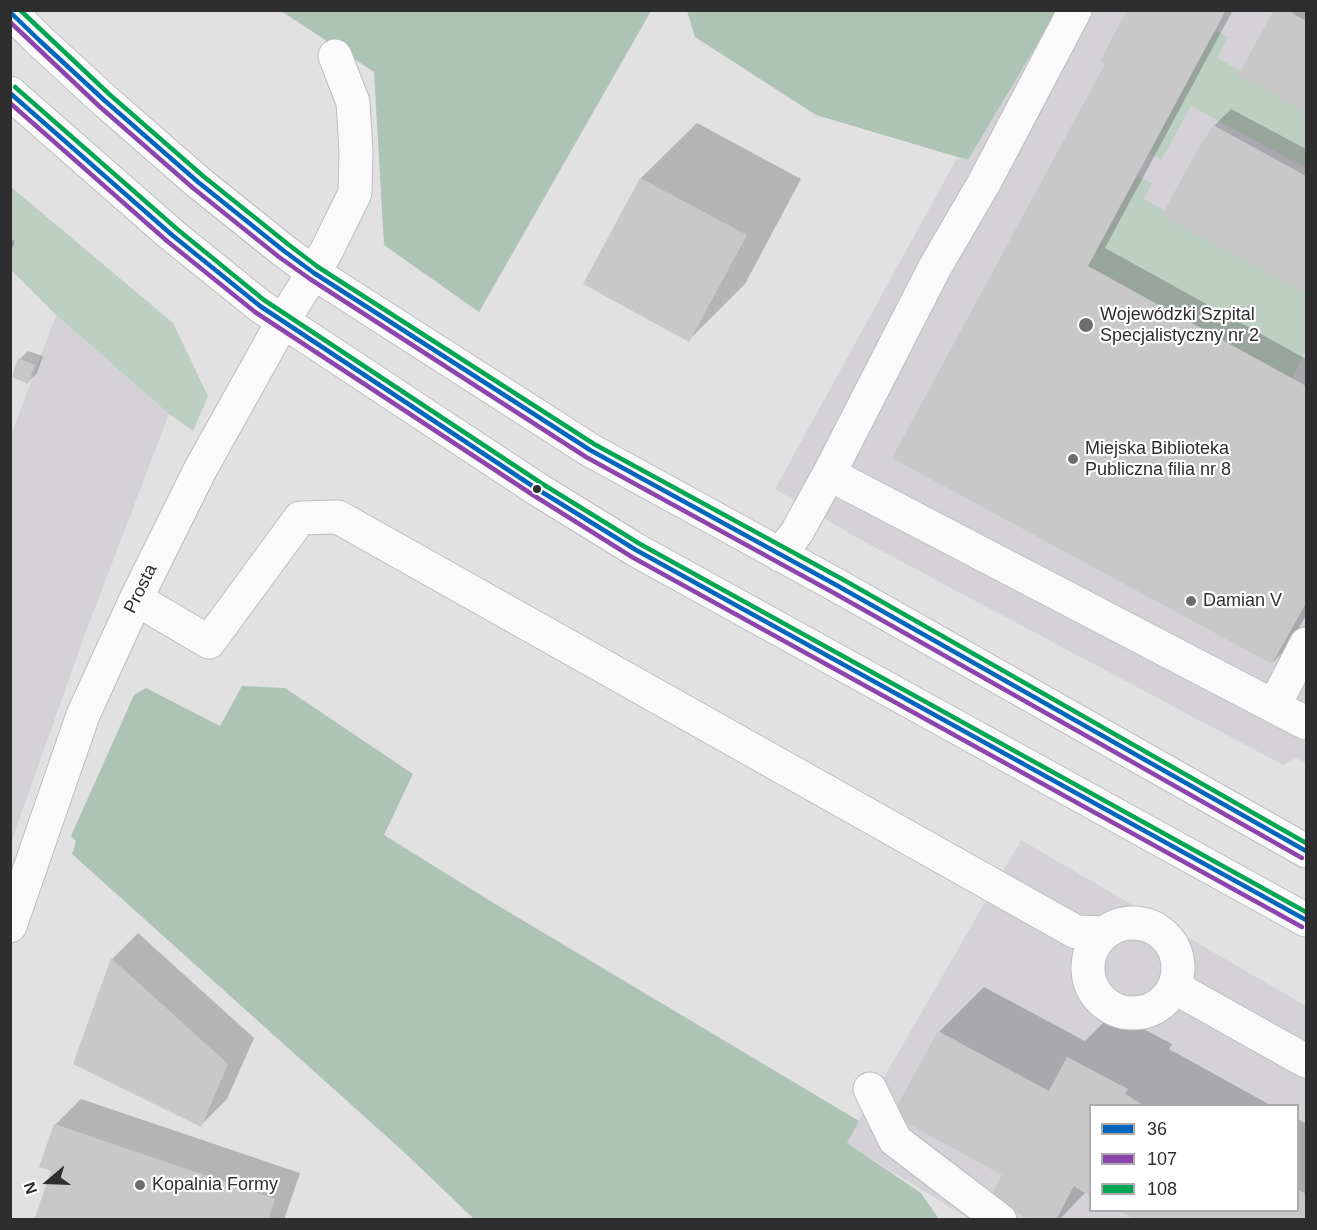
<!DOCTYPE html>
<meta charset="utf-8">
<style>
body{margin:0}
#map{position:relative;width:1317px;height:1230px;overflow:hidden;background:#e2e1e2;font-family:Arial,sans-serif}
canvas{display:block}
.frame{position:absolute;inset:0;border:12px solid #2e2e2f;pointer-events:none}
.legend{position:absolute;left:1089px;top:1104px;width:210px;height:108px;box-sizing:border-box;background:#fff;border:2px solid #ababac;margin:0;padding:8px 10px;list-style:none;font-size:18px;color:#2e2e2f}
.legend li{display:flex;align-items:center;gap:12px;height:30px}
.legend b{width:30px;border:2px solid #ababac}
.north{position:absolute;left:18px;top:1152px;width:60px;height:60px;-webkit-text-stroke:4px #fff;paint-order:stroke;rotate:251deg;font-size:16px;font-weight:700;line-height:24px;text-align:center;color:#2e2e2f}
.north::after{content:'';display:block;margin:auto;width:21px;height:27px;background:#2e2e2f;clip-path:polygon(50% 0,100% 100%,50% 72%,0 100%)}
</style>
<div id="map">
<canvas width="1317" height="1230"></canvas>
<div class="frame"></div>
<ul class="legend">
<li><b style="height:8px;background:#0065bd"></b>36</li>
<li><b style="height:8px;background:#8e44ad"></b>107</li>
<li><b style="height:8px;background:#00a651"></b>108</li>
</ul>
<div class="north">N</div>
</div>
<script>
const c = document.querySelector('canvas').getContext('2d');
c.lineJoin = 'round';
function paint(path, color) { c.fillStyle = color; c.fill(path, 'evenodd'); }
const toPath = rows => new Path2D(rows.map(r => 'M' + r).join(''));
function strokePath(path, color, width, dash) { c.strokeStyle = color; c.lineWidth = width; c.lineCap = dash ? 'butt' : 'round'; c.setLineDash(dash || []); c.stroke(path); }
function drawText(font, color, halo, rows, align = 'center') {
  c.font = font + ' Arial,sans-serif'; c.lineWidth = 4.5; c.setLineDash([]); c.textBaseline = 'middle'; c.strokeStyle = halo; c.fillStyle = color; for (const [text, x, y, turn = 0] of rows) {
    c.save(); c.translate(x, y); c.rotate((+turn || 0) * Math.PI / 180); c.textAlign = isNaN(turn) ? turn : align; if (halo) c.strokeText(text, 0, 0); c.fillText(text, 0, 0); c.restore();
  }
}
paint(toPath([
 [1057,11,1306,11,1306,763,1296,758,1283,765,861,540,775,489,957,158,968,160],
 [56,315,169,414,85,634,11,843,11,435],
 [1021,840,1306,1006,1306,1219,969,1219,846,1143],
 [1090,1106,1298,1106,1298,1210,1090,1210]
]), '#d4d2d7');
paint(toPath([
 [1199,22,1228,37,1217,58,1306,107,1306,168,1191,106,1161,160,1132,143],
 [1118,166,1152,183,1144,199,1306,290,1306,350,1292,378,1072,258],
 [10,186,173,323,208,396,193,431,169,414,56,315,11,270]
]), '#bdcfc3');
paint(toPath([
 [281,11,651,11,479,312,384,245,374,72],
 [687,11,1057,11,968,160,816,115,695,37],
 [242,686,285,688,413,774,384,835,492,902,859,1121,847,1143,921,1193,939,1219,474,1219,405,1153,72,854,76,841,71,836,134,695,146,688,220,726]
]), '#adc3b5');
paint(toPath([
 [1129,10,1233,10,1105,248,1306,359,1306,615,1290,645,1272,663,894,458,1107,63],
 [1276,10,1306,10,1306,111,1240,75],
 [1231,109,1306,149,1306,292,1164,214,1202,143,1208,138,1214,126],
 [697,123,801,179,745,284,689,340,585,283,641,178],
 [10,239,15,241,10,254],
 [28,351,43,356,37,373,28,382,20,359],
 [138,933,254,1038,227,1099,201,1125,75,1063,112,959],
 [984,987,1085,1041,1113,1013,1172,1044,1169,1049,1272,1106,1090,1106,1090,1194,1086,1192,1059,1220,1033,1220,1004,1175,939,1032],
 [81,1099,300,1173,284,1220,36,1220,53,1170,55,1125],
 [1298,1119,1306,1124,1306,1220,1137,1220,1298,1210]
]), '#0003');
paint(toPath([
 [1127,10,1226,10,1088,266,1306,386,1306,603,1272,664,892,458,1105,64,1100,61],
 [1274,10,1287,10,1306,21,1306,112,1238,75],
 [1213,125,1306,176,1306,294,1162,215,1201,143,1203,143],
 [640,178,747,235,689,342,583,284],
 [18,358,35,365,28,384,12,377],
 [111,958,228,1064,201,1127,73,1064],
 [938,1031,1049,1091,1067,1057,1128,1089,1125,1094,1145,1106,1090,1106,1090,1196,1074,1186,1056,1220,1030,1220,990,1198,1002,1175,892,1115],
 [54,1124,275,1199,268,1220,34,1220,51,1171,39,1167],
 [1298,1189,1306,1194,1306,1220,1134,1220,1118,1210,1298,1210]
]), '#c9c8c9');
const minor = toPath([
 [10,11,40,41,104,100,198,182,284,251,314,273,590,450,838,586,1306,851],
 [10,93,172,235,260,306,537,489,636,550,1306,920],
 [829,474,935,267,984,183,1075,10],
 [780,555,797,532,829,474,1306,723],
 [136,599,209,642,300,518,338,517,1076,932,1103,933],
 [1274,706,1306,644],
 '1088 968a45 45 0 1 1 90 0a45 45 0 1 1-90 0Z',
 [10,926,83,715,136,599,200,470,283,321,326,252,355,193,356,152,353,102,335,56],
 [1174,987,1306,1061],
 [870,1089,895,1140,1000,1220]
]);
strokePath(minor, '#bcbcbd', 35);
strokePath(minor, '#fbfafb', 33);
strokePath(toPath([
 [10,12,40,41,104,100,198,182,284,251,314,273,590,450,838,586,1306,851],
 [10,93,172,235,260,306,537,489,636,550,1306,920]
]), '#0065bd', 4.5);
strokePath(toPath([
 [10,22,99,106,193,188,279,257,310,279,586,457,834,593,1302,858],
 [10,103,167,241,255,312,533,495,632,557,1302,927]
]), '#8e44ad', 4.5);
strokePath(toPath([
 [20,10,109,94,203,176,289,245,318,267,594,444,842,579,1306,843],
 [15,87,177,229,264,300,541,483,640,544,1306,912]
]), '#00a651', 4.5);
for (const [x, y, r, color] of [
 [1086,325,8,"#6d6d6e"],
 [1073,459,6,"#6d6d6e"],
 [537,489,5,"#2e2e2f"],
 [1191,601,6,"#6d6d6e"],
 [140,1185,6,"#6d6d6e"]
]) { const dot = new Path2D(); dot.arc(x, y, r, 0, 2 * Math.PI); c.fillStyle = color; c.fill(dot); strokePath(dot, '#fff', 2); }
drawText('18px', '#2e2e2f', '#fff', [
 ["Wojewódzki Szpital",1100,315],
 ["Specjalistyczny nr 2",1100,336],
 ["Miejska Biblioteka",1085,449],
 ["Publiczna filia nr 8",1085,470],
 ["Damian V",1203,601],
 ["Kopalnia Formy",152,1185]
], 'left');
drawText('18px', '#2e2e2f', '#fff', [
 ["Prosta",141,589,-64]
]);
</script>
